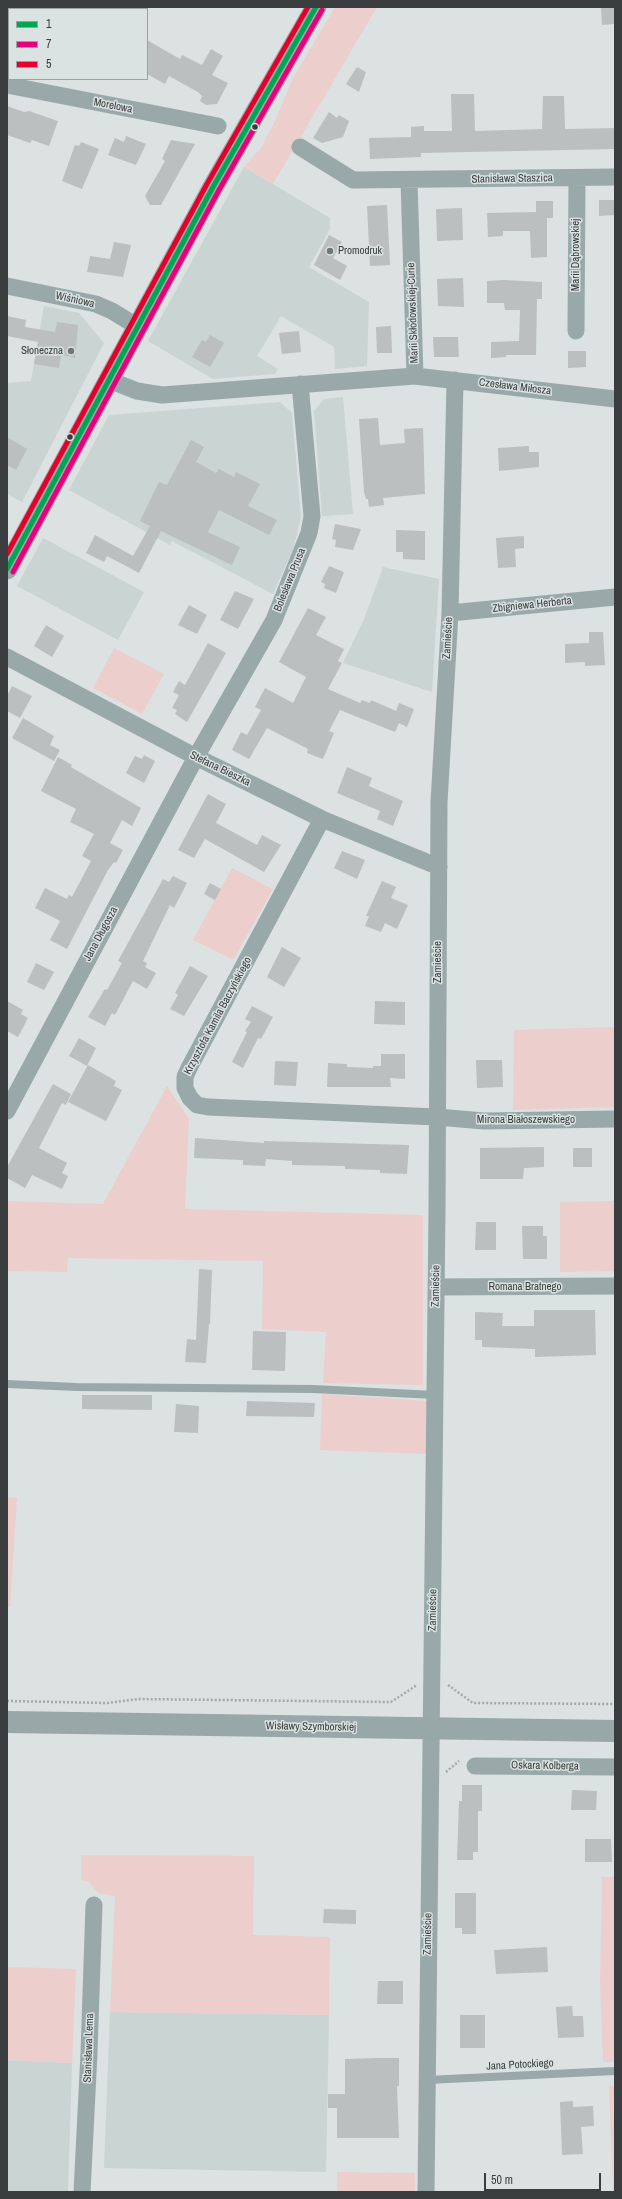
<!DOCTYPE html>
<meta charset="utf-8">
<style>
body{margin:0}
#map{position:relative;width:622px;height:2199px;overflow:hidden;background:#dce1e1;font-family:"Archivo Narrow",sans-serif}
canvas{display:block}
.frame{position:absolute;inset:0;border:8px solid #3a3d3d;pointer-events:none}
.legend{position:absolute;left:8px;top:8px;width:140px;height:72px;box-sizing:border-box;background:#dae3e2;border:1px solid #9aa1a0;margin:0;padding:5px 7px;list-style:none;font-size:12px;color:#3a3d3d}
.legend li{display:flex;align-items:center;gap:8px;height:20px}
.legend b{width:20px;border:1px solid #9aa1a0}
.scale{position:absolute;left:484px;top:2173px;width:117px;height:18px;box-sizing:border-box;border:2px solid #3a3d3d;border-top:0;padding-left:5px;font-size:12px;line-height:14px;white-space:nowrap;color:#3a3d3d;-webkit-text-stroke:3px #dae3e2;paint-order:stroke}
</style>
<div id="map">
<canvas width="622" height="2199"></canvas>
<div class="frame"></div>
<ul class="legend">
<li><b style="height:5px;background:#00a651"></b>1</li>
<li><b style="height:5px;background:#e5007d"></b>7</li>
<li><b style="height:5px;background:#e4002b"></b>5</li>
</ul>
<div class="scale">50 m</div>
</div>
<script>
const c = document.querySelector('canvas').getContext('2d');
c.lineJoin = 'round';
function paint(path, color) { c.fillStyle = color; c.fill(path, 'evenodd'); }
const toPath = rows => new Path2D(rows.map(r => 'M' + r).join(''));
function strokePath(path, color, width, dash) { c.strokeStyle = color; c.lineWidth = width; c.lineCap = dash ? 'butt' : 'round'; c.setLineDash(dash || []); c.stroke(path); }
function drawText(font, color, halo, rows, align = 'center') {
  c.font = font + ' "Archivo Narrow",sans-serif'; c.lineWidth = 3; c.setLineDash([]); c.textBaseline = 'middle'; c.strokeStyle = halo; c.fillStyle = color; for (const [text, x, y, turn = 0] of rows) {
    c.save(); c.translate(x, y); c.rotate((+turn || 0) * Math.PI / 180); c.textAlign = isNaN(turn) ? turn : align; if (halo) c.strokeText(text, 0, 0); c.fillText(text, 0, 0); c.restore();
  }
}
paint(toPath([
 [244,167,330,218,330,229,309,267,369,302,367,366,335,369,334,347,281,316,257,356,278,369,275,374,213,379,148,341],
 [44,306,79,313,104,343,22,502,7,494,7,383,31,381],
 [343,397,353,514,322,516,314,411,324,399],
 [280,402,292,413,301,518,293,549,273,594,172,541,170,545,69,490,109,415],
 [43,538,144,592,118,640,17,586],
 [383,567,439,579,432,692,343,663,364,619],
 [110,2012,329,2015,326,2172,104,2168],
 [7,2060,72,2063,68,2192,7,2192]
]), '#c9d4d3');
paint(toPath([
 [335,7,377,7,273,184,244,167,261,148,275,121,292,80],
 [114,648,164,674,142,714,93,688],
 [232,868,273,889,233,960,193,940],
 [615,1027,615,1107,513,1110,514,1030],
 [167,1086,189,1119,185,1209,423,1215,423,1385,323,1383,326,1332,262,1329,263,1261,68,1258,67,1272,7,1271,7,1274,7,1201,103,1204],
 [615,1201,615,1271,560,1272,560,1202],
 [322,1394,427,1401,426,1454,320,1450],
 [7,1497,17,1498,10,1607,7,1607],
 [81,1855,254,1856,253,1935,330,1937,329,2015,110,2012,115,1896,98,1893,89,1882,81,1880],
 [602,1877,615,1877,615,2062,603,2062,600,1982],
 [7,1967,76,1969,72,2063,7,2060],
 [609,2086,615,2086,615,2192,613,2192],
 [337,2172,415,2173,415,2192,337,2192]
]), '#eccecd');
paint(toPath([
 [601,7,615,7,615,24,602,25],
 [147,40,180,59,182,55,202,65,211,49,223,56,212,75,228,83,217,104,206,105,200,101,202,96,198,92,169,76,165,84,147,74],
 [357,67,366,72,359,92,346,84],
 [451,94,474,94,475,131,542,129,543,96,564,96,565,129,615,128,615,149,421,153,421,157,370,159,369,138,411,137,411,127,424,126,424,131,452,131],
 [7,106,24,112,29,111,58,121,49,146,32,140,30,143,7,135],
 [329,112,337,118,339,115,349,121,343,137,322,143,313,138],
 [126,136,146,144,136,165,108,155,115,138,124,142],
 [171,140,195,144,161,205,150,205,145,196,165,161,162,159],
 [81,142,99,149,82,189,62,181,75,145,79,146],
 [599,200,615,200,615,215,599,216],
 [536,201,553,201,553,218,547,218,547,257,531,258,530,231,503,231,503,236,488,237,487,213,536,212],
 [387,205,390,265,370,266,367,206],
 [462,208,463,240,437,241,436,209],
 [329,235,342,242,333,258,347,266,340,280,314,265],
 [114,242,131,245,123,277,87,272,90,256,110,259],
 [463,278,464,307,438,306,437,279],
 [504,280,542,282,542,299,537,299,536,355,506,355,506,357,491,358,491,342,519,341,520,310,505,310,504,303,487,303,487,281],
 [7,316,26,320,25,327,55,332,57,322,78,325,75,358,61,355,59,368,34,364,38,342,7,336],
 [391,326,392,353,377,353,376,327],
 [299,331,301,352,282,354,279,333],
 [210,335,224,343,210,367,192,357,202,340,206,342],
 [433,337,458,337,459,357,434,357],
 [568,351,586,351,586,367,568,368],
 [378,418,380,445,405,443,404,429,423,428,425,494,383,498,384,505,369,507,368,499,366,499,364,492,359,419],
 [7,437,27,449,16,470,7,465],
 [191,440,204,447,196,462,216,473,219,469,234,477,236,472,260,484,248,506,277,520,269,535,219,510,208,532,240,547,232,565,161,531,139,573,107,556,104,562,86,553,95,535,133,556,150,526,140,521,159,482,167,485],
 [529,446,529,452,539,452,539,467,499,471,498,448],
 [335,524,361,529,353,550,335,547,336,540,332,539],
 [396,530,425,531,425,560,403,559,403,552,396,552],
 [524,536,524,548,515,549,516,567,498,568,496,538],
 [329,566,344,572,336,593,324,588,325,584,321,582],
 [235,591,254,599,238,629,220,620],
 [189,605,207,615,197,634,178,625],
 [308,608,326,617,316,635,344,649,338,661,342,663,328,689,360,703,362,700,370,703,371,700,396,711,399,703,414,709,407,727,399,723,395,732,340,710,329,731,334,733,323,759,307,753,308,749,267,728,249,759,232,750,241,732,247,735,261,710,255,707,265,688,293,703,306,677,279,662],
 [46,625,64,636,52,657,34,646],
 [589,632,603,632,605,665,585,666,585,662,565,663,565,644,589,643],
 [208,643,226,653,187,722,175,714,177,710,172,708,179,695,173,692,179,681,185,685],
 [12,686,32,696,20,718,7,711,7,696],
 [23,718,54,736,50,745,60,750,54,761,12,738],
 [144,755,155,761,144,783,126,773,135,756,142,759],
 [58,757,72,765,71,767,141,808,132,826,122,820,110,843,123,850,116,863,114,862,108,870,67,949,50,940,60,921,35,908,45,888,67,899,69,895,72,897,91,861,82,856,94,834,70,822,76,809,41,791],
 [347,767,372,778,369,786,403,801,393,826,377,819,380,811,337,793],
 [208,794,226,804,216,823,257,845,262,835,281,845,264,872,205,839,194,858,178,850],
 [342,851,365,860,357,879,334,868],
 [173,876,187,883,174,908,170,905,143,961,147,963,145,967,156,973,147,989,133,981,115,1015,112,1013,105,1026,88,1017,105,989,107,990,122,963,118,961,163,879,169,882],
 [382,881,396,887,391,898,408,905,397,929,385,923,381,932,365,926,369,916,366,916],
 [210,883,221,889,215,900,204,894],
 [282,947,301,958,284,987,267,977],
 [36,963,54,972,44,990,27,982],
 [190,966,208,976,184,1016,170,1009,178,995,175,993],
 [7,1001,23,1010,21,1014,28,1018,18,1037,7,1031],
 [375,1001,405,1002,405,1025,374,1024],
 [252,1006,273,1017,261,1039,258,1038,243,1068,232,1062,247,1032,245,1031,251,1022,245,1019],
 [79,1038,96,1048,87,1066,69,1056],
 [381,1054,405,1054,405,1079,390,1078,391,1087,327,1087,328,1063,347,1064,347,1067,373,1068,373,1066,381,1066],
 [476,1060,502,1060,503,1087,477,1088],
 [275,1061,298,1062,296,1086,274,1085],
 [88,1065,116,1081,114,1086,122,1090,106,1121,68,1102],
 [53,1084,71,1094,66,1105,62,1103,39,1148,67,1163,62,1173,68,1176,62,1189,32,1175,25,1188,7,1178,7,1167],
 [195,1138,264,1143,264,1141,409,1145,407,1174,380,1173,380,1170,345,1169,345,1166,292,1165,292,1161,266,1159,265,1166,243,1165,243,1160,194,1158],
 [544,1147,544,1167,524,1168,523,1179,480,1179,480,1148],
 [573,1148,592,1148,592,1167,573,1167],
 [476,1222,496,1222,496,1250,475,1250],
 [522,1226,543,1226,543,1236,547,1236,547,1259,523,1259],
 [199,1269,212,1270,210,1324,209,1324,206,1363,185,1362,187,1339,196,1340],
 [534,1310,595,1310,596,1355,535,1357,535,1349,482,1347,482,1340,475,1340,475,1312,503,1313,502,1326,534,1326],
 [253,1331,286,1332,285,1371,252,1370],
 [82,1395,152,1395,152,1410,82,1409],
 [247,1401,315,1403,314,1417,246,1416],
 [176,1404,199,1406,198,1433,174,1432],
 [462,1785,482,1785,482,1811,478,1811,478,1852,473,1852,473,1860,457,1860,459,1801,462,1801],
 [572,1790,597,1791,596,1810,571,1810],
 [585,1839,611,1839,612,1862,585,1862],
 [455,1893,476,1893,476,1934,462,1934,462,1928,455,1928],
 [324,1909,356,1910,356,1924,323,1923],
 [547,1947,548,1972,496,1974,494,1950],
 [378,1981,403,1981,403,2004,377,2004],
 [572,2006,573,2016,583,2016,584,2037,558,2038,556,2007],
 [460,2015,485,2015,485,2048,460,2048],
 [378,2058,399,2058,399,2086,397,2086,399,2138,337,2138,337,2108,328,2108,328,2094,345,2094,345,2059],
 [573,2101,573,2107,593,2106,594,2126,581,2127,583,2154,562,2155,560,2102]
]), '#bbbfbf');
strokePath(toPath([
 [448,1685,473,1703,615,1704],
 [7,1701,107,1703,138,1699,391,1702,417,1685],
 [446,1772,459,1761]
]), '#a0aaaa', 2.5, [2, 2]);
strokePath(toPath([
 [7,1384,77,1387,313,1389,435,1395],
 [427,2080,615,2071]
]), '#99a9a9', 8);
strokePath(toPath([
 [7,85,218,126],
 [300,147,353,180,615,177],
 [7,286,96,304,112,311,138,327],
 [576,331,577,178],
 [415,376,615,399],
 [109,380,137,391,162,395,415,376,409,180],
 [450,613,615,597],
 [7,657,196,757,322,819,439,867],
 [322,819,189,1068,185,1077,185,1088,190,1098,197,1105,208,1107,437,1117,484,1121,615,1119],
 [7,1111,196,757,274,620,309,533,312,516,300,384],
 [436,1287,615,1286],
 [475,1766,615,1767],
 [82,2192,89,2053,94,1905],
 [426,2192,437,1211,439,802,450,613,455,380]
]), '#99a9a9', 17);
strokePath(toPath([
 [7,569,213,187,316,7]
]), '#99a9a9', 21);
strokePath(toPath([
 [7,1722,615,1731]
]), '#98a7a8', 22);
strokePath(toPath([
 [7,569,213,187,316,7]
]), '#00a651', 5);
strokePath(toPath([
 [13,572,219,190,322,10]
]), '#e5007d', 5);
strokePath(toPath([
 [7,554,207,184,308,7]
]), '#e4002b', 5);
for (const [x, y, r, color] of [
 [255,127,3.5,"#3a3d3d"],
 [330,251,4,"#737676"],
 [71,351,4,"#737676"],
 [70,437,3.5,"#3a3d3d"]
]) { const dot = new Path2D(); dot.arc(x, y, r, 0, 2 * Math.PI); c.fillStyle = color; c.fill(dot); strokePath(dot, '#dae3e2', 1.5); }
drawText('11px', '#3a3d3d', '#dae3e2', [
 ["Morelowa",113,106,11],
 ["Stanisława Staszica",512,179,-1],
 ["Marii Dąbrowskiej",576,255,-90],
 ["Wiśniowa",75,300,13],
 ["Marii Skłodowskiej-Curie",413,313,-92],
 ["Czesława Miłosza",515,387,7],
 ["Bolesława Prusa",290,580,-68],
 ["Zbigniewa Herberta",532,605,-6],
 ["Zamieście",448,638,-87],
 ["Stefana Bieszka",220,769,26],
 ["Jana Długosza",101,934,-62],
 ["Zamieście",438,962,-90],
 ["Krzysztofa Kamila Baczyńskiego",218,1016,-62],
 ["Mirona Białoszewskiego",526,1120],
 ["Zamieście",436,1286,-89],
 ["Romana Bratnego",525,1287],
 ["Zamieście",433,1610,-89],
 ["Wisławy Szymborskiej",311,1727,1],
 ["Oskara Kolberga",545,1766,1],
 ["Zamieście",428,1934,-89],
 ["Stanisława Lema",89,2048,-88],
 ["Jana Potockiego",520,2065,-3]
]);
drawText('11px', '#3a3d3d', '#dae3e2', [
 ["Promodruk",338,251],
 ["Słoneczna",63,351,"right"]
], 'left');
</script>
